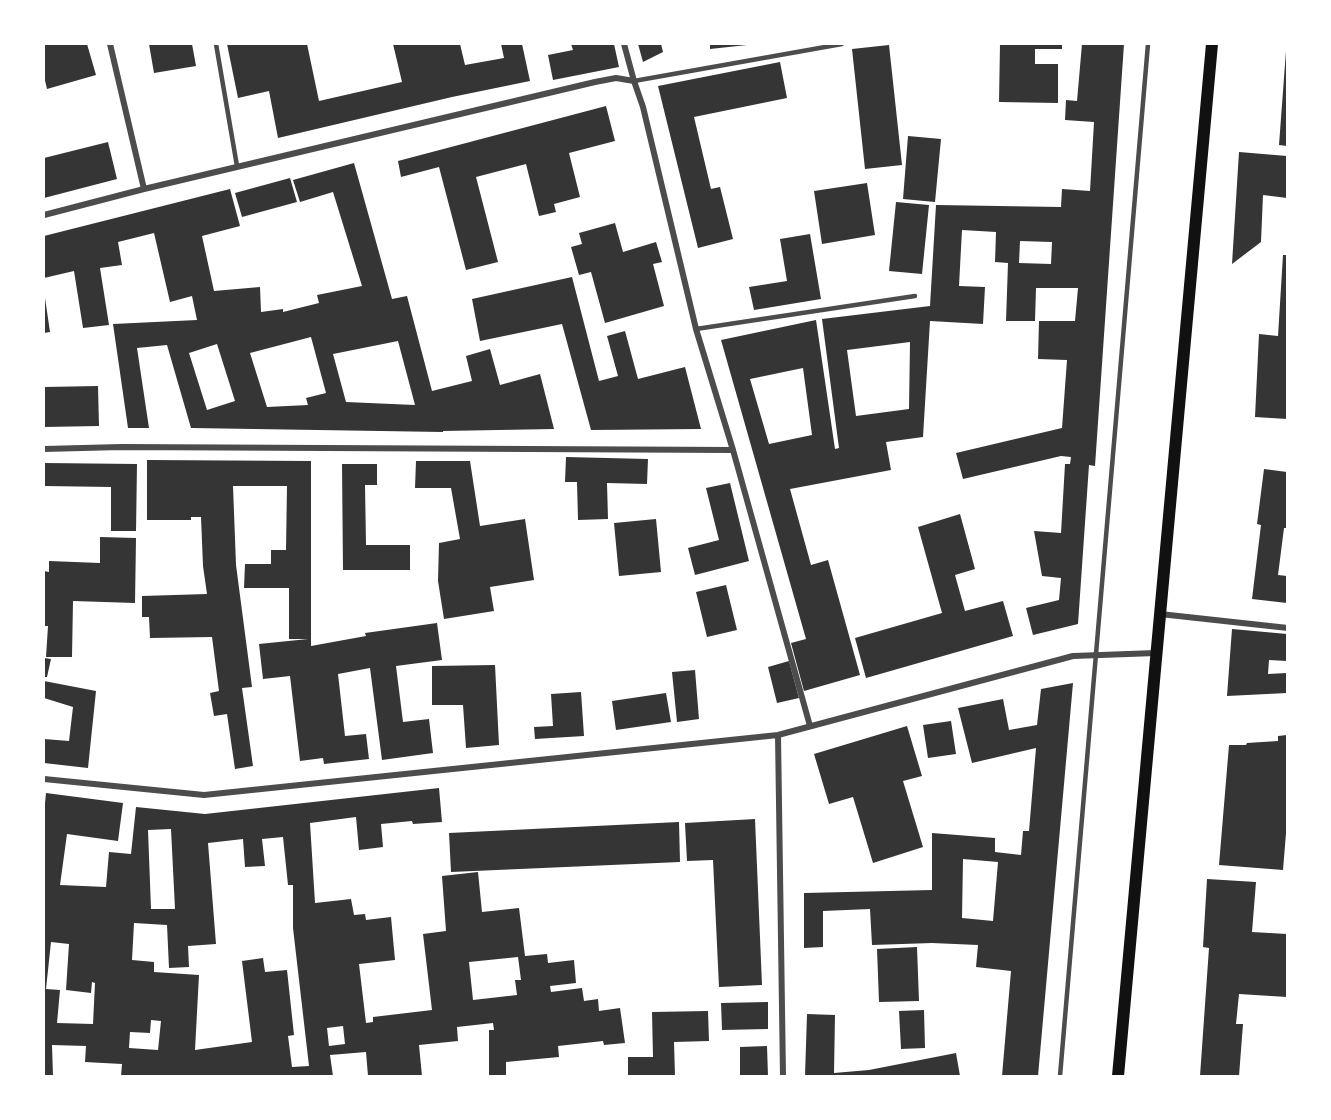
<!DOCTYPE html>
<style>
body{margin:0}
#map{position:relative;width:1331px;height:1120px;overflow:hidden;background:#fff;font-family:Overpass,sans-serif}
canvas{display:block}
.frame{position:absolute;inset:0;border:45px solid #fff;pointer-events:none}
</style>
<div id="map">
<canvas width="1331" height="1120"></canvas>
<div class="frame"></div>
</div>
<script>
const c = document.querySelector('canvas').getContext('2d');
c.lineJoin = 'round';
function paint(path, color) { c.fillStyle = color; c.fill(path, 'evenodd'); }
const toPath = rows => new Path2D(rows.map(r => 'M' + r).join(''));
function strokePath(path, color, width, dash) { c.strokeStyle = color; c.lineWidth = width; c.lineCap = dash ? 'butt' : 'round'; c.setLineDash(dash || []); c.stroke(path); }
paint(toPath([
 [44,44,87,44,96,75,47,89,44,76],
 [149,44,192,44,196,66,154,73],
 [227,44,307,44,319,101,402,82,393,44,460,44,465,65,504,58,501,44,522,44,530,81,452,97,278,138,269,91,238,98],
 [571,44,614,44,619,67,553,80,548,55,573,50],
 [638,44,661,44,663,52,643,62],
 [710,44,747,44,747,45,710,49],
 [1000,44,1062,44,1062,49,1035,49,1035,64,1058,64,1058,103,999,102],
 [1082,44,1124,44,1095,466,1089,465,1078,624,1033,635,1026,608,1059,600,1061,578,1042,576,1034,531,1061,533,1065,464,1070,464,1071,457,1061,456,963,479,956,453,1062,428,1067,360,1038,359,1039,321,1075,321,1078,288,1036,288,1035,321,1006,321,1008,263,995,262,996,232,962,230,959,286,985,287,983,324,930,321,923,437,886,442,891,470,790,489,811,565,828,560,860,675,804,691,791,643,806,639,721,340,816,320,835,449,839,448,822,319,930,306,936,205,1061,207,1062,189,1090,191,1094,122,1065,120,1066,100,1077,101],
 [1020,241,1052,242,1051,264,1019,263],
 [910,342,909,409,856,416,847,350],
 [803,368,812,435,769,444,750,379],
 [889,45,902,165,865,169,852,49],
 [1286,51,1287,51,1287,146,1279,145],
 [780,62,787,98,694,117,711,189,720,187,733,239,698,248,658,86],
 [606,106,615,141,569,153,580,197,554,204,556,212,539,216,526,164,476,177,498,262,466,270,439,167,401,177,398,161],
 [908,136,941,139,935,202,903,199],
 [108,142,117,179,44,198,44,158],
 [1239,152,1287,156,1287,198,1263,195,1261,242,1232,264],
 [354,163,392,299,407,296,432,391,472,381,466,356,490,349,500,385,540,374,554,429,443,431,443,432,191,428,167,345,137,348,149,428,128,428,113,324,197,320,192,296,170,302,154,233,118,242,122,265,100,268,109,325,83,328,74,271,44,278,44,236,230,189,240,226,202,236,214,291,260,287,261,312,283,309,283,312,319,303,317,295,362,286,333,192,300,202,293,180],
 [311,337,326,393,306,398,308,405,267,407,250,353],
 [398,341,415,405,346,402,333,354],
 [217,344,235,401,207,410,189,353],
 [290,178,297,202,242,217,235,193],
 [867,183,875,235,822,244,814,191],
 [896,202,929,205,922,274,889,271],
 [615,223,623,252,656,242,662,262,653,264,664,306,605,323,591,272,579,275,571,247,582,244,579,233],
 [810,234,821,299,754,310,749,287,787,281,780,239],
 [1283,255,1287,255,1287,419,1255,417,1259,334,1278,336],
 [572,277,599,381,618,376,607,336,625,331,638,379,685,367,701,429,591,430,562,324,480,341,472,299],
 [45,298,50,332,44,333,44,299],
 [98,386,99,426,44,427,44,387],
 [566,457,648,459,647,484,607,483,608,519,578,520,577,482,565,482],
 [147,460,311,461,311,646,366,636,365,633,437,623,442,660,396,666,403,722,429,719,433,753,382,760,370,668,338,674,345,736,366,734,369,759,324,764,323,758,300,761,290,676,263,679,259,644,308,639,289,639,289,588,244,588,245,564,271,564,271,550,286,550,287,486,233,486,236,565,252,687,242,688,253,766,235,769,227,714,214,716,210,693,219,691,212,637,150,638,149,617,142,617,142,596,207,594,203,566,201,517,191,517,191,520,147,520],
 [416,461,470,461,480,526,525,519,534,580,490,587,494,611,444,619,438,581,439,543,460,539,451,488,415,488],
 [44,463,137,464,136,531,111,531,111,487,44,486],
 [342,464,377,464,377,485,365,485,366,545,410,545,410,570,343,570],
 [1264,469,1287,472,1287,528,1284,528,1278,575,1287,576,1287,603,1252,599,1261,525,1257,524],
 [730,483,749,561,695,575,688,548,719,540,706,488],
 [960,514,975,569,955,575,965,611,1003,601,1013,636,866,678,855,638,942,613,918,527],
 [656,519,661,572,619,576,614,523],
 [100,537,136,538,135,603,73,601,72,657,46,657,48,626,44,626,44,571,49,572,49,561,100,563],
 [726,585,737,630,707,637,696,592],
 [1232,629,1287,634,1287,661,1269,660,1268,674,1287,673,1287,693,1227,696],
 [44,658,51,659,47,677,44,677],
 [789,661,799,698,777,703,768,667],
 [495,665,499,745,466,748,463,705,432,705,432,666],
 [695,670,699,719,677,722,672,672],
 [44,681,96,691,88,768,44,763,44,739,69,741,73,707,44,698],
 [1073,683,1038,1076,1002,1076,1011,971,976,967,978,945,932,943,872,945,870,909,823,911,823,947,804,948,804,893,932,890,932,833,995,838,995,852,1021,855,1023,831,1029,831,1036,748,972,763,958,708,1003,699,1009,730,1037,725,1041,689],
 [963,859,998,862,993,921,962,918],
 [581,692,584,736,535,739,534,727,553,726,551,694],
 [666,693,671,722,616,730,612,701],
 [951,721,956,754,928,758,923,725],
 [907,726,922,776,903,781,923,847,873,863,853,797,829,804,814,754],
 [1287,735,1287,821,1283,870,1219,865,1229,745,1246,745,1247,743,1278,741,1278,736],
 [439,788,442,822,413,824,412,821,381,824,383,847,359,850,356,817,310,823,315,903,351,899,354,915,365,914,366,920,391,917,395,960,359,964,366,1023,373,1022,373,1017,432,1010,423,934,446,931,442,876,478,872,482,912,519,908,525,956,547,954,548,963,574,960,576,983,550,986,551,992,582,988,584,1001,598,999,599,1011,620,1008,625,1043,604,1045,603,1041,558,1046,559,1057,506,1062,506,1076,489,1076,489,1030,494,1030,493,1023,457,1027,458,1041,419,1045,422,1076,368,1076,366,1052,330,1055,333,1076,121,1076,122,1064,85,1062,86,1046,52,1045,53,1076,44,1076,44,813,46,793,123,803,118,841,67,834,60,885,106,887,109,852,131,854,136,807,205,814],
 [171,829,175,909,151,909,148,830],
 [283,837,288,885,293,885,293,928,309,1066,292,1067,288,1036,294,1035,287,970,265,972,263,958,242,961,252,1042,195,1050,199,975,154,972,154,962,132,960,134,923,167,925,169,968,189,967,188,946,216,944,208,843,243,839,245,867,265,866,262,839],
 [51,942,69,944,66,990,91,993,92,982,95,983,93,1024,57,1023,60,990,46,989],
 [518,957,521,980,515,980,517,995,473,1000,469,962],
 [151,1020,161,1021,158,1050,129,1048,130,1032,150,1033],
 [343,1026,345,1044,329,1046,327,1028],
 [755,819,762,985,719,987,713,860,687,861,685,823],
 [679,822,680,862,451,872,449,833],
 [1207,879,1256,882,1252,932,1287,934,1287,997,1239,994,1236,1024,1243,1024,1239,1076,1200,1076,1209,948,1203,947],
 [917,947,919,1001,879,1002,877,949],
 [768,1002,768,1029,722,1030,721,1003],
 [924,1010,925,1048,901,1049,899,1011],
 [708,1011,709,1041,674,1042,675,1076,628,1076,628,1057,653,1057,652,1012],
 [807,1014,835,1015,834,1073,869,1070,956,1053,960,1076,805,1076],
 [767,1046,768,1076,740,1076,740,1047]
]), '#353535');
strokePath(toPath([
 [216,44,237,166],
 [634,81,842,44],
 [696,329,915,296],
 [1060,1076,1148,44]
]), '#4c4c4c', 4.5);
strokePath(toPath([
 [110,44,144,189],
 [624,44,634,81],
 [44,215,144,189,595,82,616,78,634,81,643,107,696,329,733,450,810,726],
 [44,449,121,447,733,450],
 [1160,614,1288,628],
 [778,735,783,1076],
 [44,779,204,795,778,735,1073,656,1156,653]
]), '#4c4c4c', 6);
strokePath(toPath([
 [1118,1076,1212,44]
]), '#111', 12);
</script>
